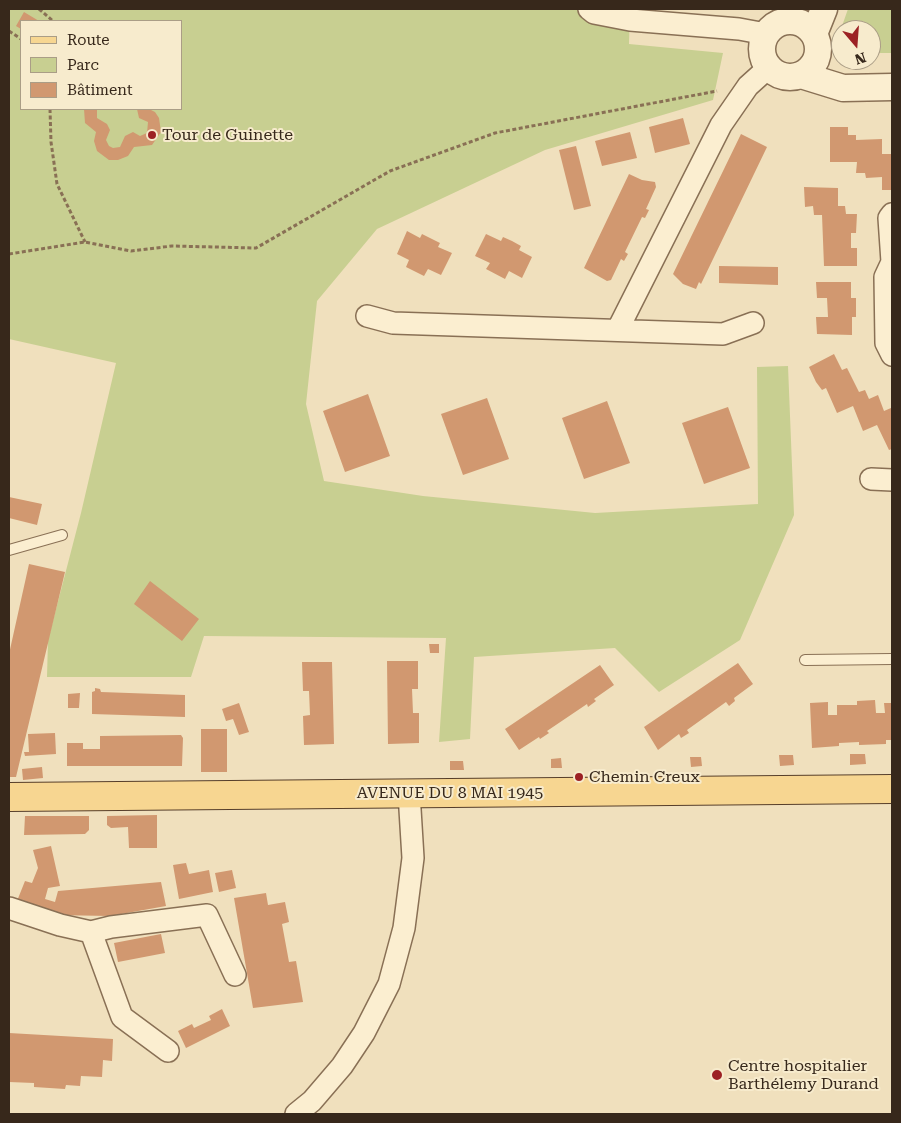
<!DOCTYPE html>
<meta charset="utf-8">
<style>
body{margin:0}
#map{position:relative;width:901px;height:1123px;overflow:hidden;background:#f0e0bd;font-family:"Roboto Serif",serif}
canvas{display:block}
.frame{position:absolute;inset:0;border:10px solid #37281b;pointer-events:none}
.legend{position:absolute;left:20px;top:20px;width:162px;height:90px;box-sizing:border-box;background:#f7ebcd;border:1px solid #aa9d86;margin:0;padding:6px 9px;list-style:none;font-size:15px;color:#37281b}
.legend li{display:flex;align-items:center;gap:10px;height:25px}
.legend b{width:25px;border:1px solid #aa9d86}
.north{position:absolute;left:831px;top:20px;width:50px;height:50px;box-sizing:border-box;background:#f7ebcd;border:1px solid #aa9d86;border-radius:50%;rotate:162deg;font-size:14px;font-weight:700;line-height:20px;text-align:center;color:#37281b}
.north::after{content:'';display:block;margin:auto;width:18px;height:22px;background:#9c2124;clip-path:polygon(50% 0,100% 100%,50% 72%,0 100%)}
</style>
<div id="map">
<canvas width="901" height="1123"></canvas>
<div class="frame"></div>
<ul class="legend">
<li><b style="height:6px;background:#f7d691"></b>Route</li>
<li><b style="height:14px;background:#c8cf91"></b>Parc</li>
<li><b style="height:14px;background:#d19870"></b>Bâtiment</li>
</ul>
<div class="north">N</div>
</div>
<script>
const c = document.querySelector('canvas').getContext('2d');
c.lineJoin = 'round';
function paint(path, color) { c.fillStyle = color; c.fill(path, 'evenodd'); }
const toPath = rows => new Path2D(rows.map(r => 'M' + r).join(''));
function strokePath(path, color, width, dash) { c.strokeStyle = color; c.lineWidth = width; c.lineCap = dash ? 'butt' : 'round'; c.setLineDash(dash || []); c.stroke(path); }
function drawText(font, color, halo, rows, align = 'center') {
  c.font = font + ' "Roboto Serif",serif'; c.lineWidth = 4; c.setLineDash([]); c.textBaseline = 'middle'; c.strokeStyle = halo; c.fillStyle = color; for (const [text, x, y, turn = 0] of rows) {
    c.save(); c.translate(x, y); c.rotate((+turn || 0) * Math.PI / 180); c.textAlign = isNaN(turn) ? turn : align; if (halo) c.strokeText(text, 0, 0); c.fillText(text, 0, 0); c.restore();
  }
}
paint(toPath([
 [9,9,630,9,629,44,723,53,713,100,545,150,377,229,317,301,306,404,324,481,423,496,595,513,758,504,757,367,788,366,794,515,740,640,659,692,615,648,474,657,470,739,439,742,446,638,204,636,191,677,47,677,48,640,81,513,116,363,9,339],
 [21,21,181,21,181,109,21,109],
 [848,9,892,9,892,53,871,53,871,30,841,30,841,51,836,43]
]), '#c8cf91');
paint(toPath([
 [24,12,39,21,21,21,21,29,16,26],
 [84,109,97,109,97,118,107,124,110,130,106,140,109,146,113,148,120,147,125,136,133,132,140,136,147,133,148,122,139,118,137,109,149,109,155,112,159,118,161,132,152,145,134,147,128,156,118,160,109,160,97,151,94,141,96,132,85,123],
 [683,118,690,144,655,153,649,127],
 [830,127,848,127,848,135,856,135,856,140,882,139,882,154,892,154,892,190,882,190,882,177,866,178,865,173,856,173,857,162,830,162],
 [630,132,637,158,602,166,595,141],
 [741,134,767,147,701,284,699,282,696,289,683,284,673,274],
 [576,146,591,206,574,210,559,150],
 [629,174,642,180,655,182,656,187,646,209,649,210,645,218,642,217,625,252,628,254,624,261,621,259,611,280,607,281,584,268],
 [804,187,838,188,838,206,845,206,846,214,857,214,856,233,851,233,851,248,857,248,857,266,824,266,822,215,814,215,813,206,805,207],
 [407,231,420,238,422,234,440,243,438,247,452,253,441,275,428,269,424,276,406,267,409,260,397,254],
 [486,234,501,241,503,237,512,241,521,246,519,250,532,257,522,278,509,271,505,279,486,269,490,263,475,256],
 [719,266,778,267,778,285,719,283],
 [816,282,851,282,851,298,856,298,856,317,852,317,852,335,817,334,816,317,828,317,827,298,817,298],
 [834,354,842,370,847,368,859,392,865,390,869,399,878,395,884,411,891,408,892,449,889,450,877,425,863,431,853,406,837,413,826,388,822,390,816,382,809,367],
 [368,394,390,456,345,472,323,411],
 [487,398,509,459,463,475,441,414],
 [607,401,630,463,584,479,562,418],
 [728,407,750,468,704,484,682,423],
 [9,497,42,504,37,525,9,518],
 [29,564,65,572,16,777,9,777,9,654],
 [150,581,199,619,182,641,134,604],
 [429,644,439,644,439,653,430,653],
 [387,661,418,661,418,689,412,689,413,713,419,713,419,743,388,744],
 [302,662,332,662,334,744,304,745,303,716,310,715,309,691,303,691],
 [738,663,753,684,734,698,735,701,729,706,726,702,687,730,689,733,681,738,679,734,658,750,644,727],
 [600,665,614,685,594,699,596,701,588,707,587,704,547,731,549,733,540,739,539,737,519,750,505,729],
 [95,688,100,689,101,692,185,695,185,717,92,714,92,692,95,691],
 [80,693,79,708,68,708,68,694],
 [875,700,876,713,885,713,884,703,892,703,892,740,886,740,886,744,859,745,859,742,839,743,839,746,812,748,810,703,828,702,828,715,837,715,837,705,857,705,857,701],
 [239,703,249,732,239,735,233,719,226,721,222,709],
 [201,729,227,729,227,772,201,772],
 [55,733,56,754,25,756,24,752,29,752,28,734],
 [181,735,183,738,182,766,67,766,67,743,83,743,83,749,100,749,100,736],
 [850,754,865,754,866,764,850,765],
 [779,755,793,755,794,765,780,766],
 [690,757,701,757,702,766,691,767],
 [561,758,562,768,551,768,551,759],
 [450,761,463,761,464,770,450,770],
 [42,767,43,778,23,780,22,769],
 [157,815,157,848,129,848,128,827,111,828,107,825,107,816],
 [25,816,89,816,89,830,85,834,24,835],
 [51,846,60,886,48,888,45,899,55,902,58,891,161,882,166,906,110,916,53,915,17,901,25,881,32,883,38,868,33,850],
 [186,863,189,874,209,870,213,892,179,899,173,865],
 [232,870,236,888,219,892,215,873],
 [266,893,268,905,285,902,289,922,282,924,289,962,296,961,303,1002,253,1008,234,898],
 [161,934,165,953,118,962,114,943],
 [222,1009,230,1026,186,1048,178,1031,192,1024,194,1028,211,1020,209,1016],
 [9,1033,113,1039,112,1061,103,1060,102,1077,81,1076,80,1086,66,1085,65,1089,34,1087,34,1083,9,1082]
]), '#d19870');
const service = toPath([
 [9,550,62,535],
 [805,660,892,659]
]);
const minor = toPath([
 [589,9,594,13,630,20,739,29,766,34],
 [892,262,885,277,886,343,892,355],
 [892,262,889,218,892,214],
 [367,316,393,323,723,334,753,323],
 [618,329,721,125,748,86,768,68],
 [871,479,892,480],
 [9,908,60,925,91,932,111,927,207,915,235,975],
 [91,932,122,1017,168,1051],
 [296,1114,312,1101,342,1066,364,1033,389,984,404,928,413,858,409,793]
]);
const tertiary = toPath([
 '762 49a28 28 0 1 1 56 0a28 28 0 1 1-56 0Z',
 [814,34,824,9],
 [801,75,843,88,892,87]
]);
const primary = toPath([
 [9,797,892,789]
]);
strokePath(service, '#897055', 12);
strokePath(minor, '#897055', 24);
strokePath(tertiary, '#897055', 29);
strokePath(primary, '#563e2a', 30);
strokePath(toPath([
 [39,9,53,21],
 [9,31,21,39],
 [50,109,51,142,57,184,85,242],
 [9,254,85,242,131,251,172,246,256,248,390,171,495,133,717,91]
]), '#897055', 3, [4, 2.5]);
strokePath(service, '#fbeed0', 10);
strokePath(minor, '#fbeed0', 21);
strokePath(tertiary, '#fbeed0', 26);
strokePath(primary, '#f7d691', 28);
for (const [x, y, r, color] of [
 [152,135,5,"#9c2124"],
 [579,777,5,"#9c2124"],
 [717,1075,6,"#9c2124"]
]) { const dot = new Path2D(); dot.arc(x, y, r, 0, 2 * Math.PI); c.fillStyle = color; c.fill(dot); strokePath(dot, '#f7ebcd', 2); }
drawText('16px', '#37281b', '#f7ebcd', [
 ["Tour de Guinette",162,135],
 ["Chemin Creux",589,777],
 ["Centre hospitalier",728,1066],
 ["Barthélemy Durand",728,1084]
], 'left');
drawText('16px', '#37281b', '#f7ebcd', [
 ["AVENUE DU 8 MAI 1945",450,793]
]);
</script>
